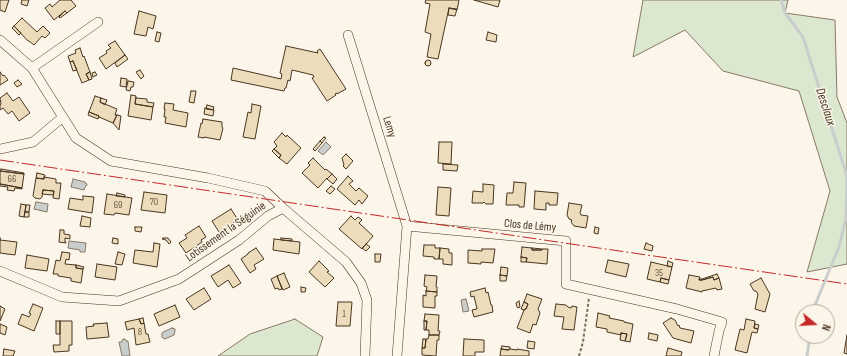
<!DOCTYPE html>
<meta charset="utf-8">
<style>
body{margin:0}
#map{position:relative;width:847px;height:356px;overflow:hidden;background:#fbf6e9;font-family:"Sofia Sans Condensed",sans-serif}
canvas{display:block}
.north{position:absolute;left:795px;top:304px;width:40px;height:40px;box-sizing:border-box;background:#fbf6e9;border:1px solid #b4a999;border-radius:50%;rotate:108deg;font-size:11px;font-weight:700;line-height:16px;text-align:center;color:#4a3520}
.north::after{content:'';display:block;margin:auto;width:14px;height:18px;background:#c62828;clip-path:polygon(50% 0,100% 100%,50% 72%,0 100%)}
</style>
<div id="map">
<canvas width="847" height="356"></canvas>
<div class="north">N</div>
</div>
<script>
const c = document.querySelector('canvas').getContext('2d');
c.lineJoin = 'round';
function paint(path, color) { c.fillStyle = color; c.fill(path, 'evenodd'); }
const toPath = rows => new Path2D(rows.map(r => 'M' + r).join(''));
function strokePath(path, color, width, dash) { c.strokeStyle = color; c.lineWidth = width; c.lineCap = dash ? 'butt' : 'round'; c.setLineDash(dash || []); c.stroke(path); }
function drawText(font, color, halo, rows, align = 'center') {
  c.font = font + ' "Sofia Sans Condensed",sans-serif'; c.lineWidth = 3; c.setLineDash([]); c.textBaseline = 'middle'; c.strokeStyle = halo; c.fillStyle = color; for (const [text, x, y, turn = 0] of rows) {
    c.save(); c.translate(x, y); c.rotate((+turn || 0) * Math.PI / 180); c.textAlign = isNaN(turn) ? turn : align; if (halo) c.strokeText(text, 0, 0); c.fillText(text, 0, 0); c.restore();
  }
}
const green = toPath([
 [643,0,788,0,785,13,835,20,837,97,847,123,847,264,807,272,830,191,799,91,723,71,685,30,633,57,643,0],
 [295,319,323,337,317,356,218,356,250,334,295,319]
]);
paint(green, '#dce7d0');
strokePath(green, '#887966', 1);
const water = toPath([
 [326,142,331,147,323,155,318,151,326,142],
 [73,179,85,182,85,183,87,184,87,185,85,187,84,190,71,187,73,179],
 [36,202,48,204,47,212,34,209,36,202],
 [69,241,86,243,85,252,80,252,80,250,68,248,69,241],
 [466,299,469,311,463,312,461,300,466,299],
 [172,328,175,329,175,331,174,335,167,338,164,339,162,337,162,333,163,332,172,328],
 [124,339,126,340,126,341,128,341,130,356,122,356,119,342,122,342,122,340,124,339]
]);
paint(water, '#c9cecd');
strokePath(water, '#887966', 1);
strokePath(toPath([
 [781,0,785,13,803,37,847,176,846,218,839,247,815,305,814,312],
 [807,356,810,336]
]), '#c9cecd', 3);
const building = toPath([
 [0,0,9,0,5,12,0,10,0,0],
 [22,0,29,0,27,6,21,4,22,0],
 [60,0,71,0,76,6,67,13,65,11,54,20,45,8,50,4,52,7,60,0],
 [426,0,459,0,457,10,449,8,438,59,427,57,431,34,425,32,430,4,425,3,426,0],
 [474,0,500,0,498,7,474,0],
 [449,8,457,9,455,16,448,15,449,8],
 [65,11,67,13,60,18,59,17,65,11],
 [139,11,156,16,153,29,148,27,146,36,134,34,139,11],
 [22,18,37,32,43,26,50,33,45,38,42,36,34,45,29,41,28,41,14,26,22,18],
 [14,26,21,33,19,35,12,28,14,26],
 [157,32,161,33,159,42,155,41,157,32],
 [488,32,497,35,496,42,486,40,488,32],
 [115,41,125,55,106,69,99,58,107,53,106,51,111,48,108,45,115,41],
 [286,46,318,53,317,51,320,49,346,89,337,94,337,93,335,94,336,95,327,101,312,78,314,77,313,75,292,70,290,81,288,80,286,88,285,88,284,91,231,80,233,68,281,79,282,74,280,73,286,46],
 [80,48,83,57,84,56,90,72,86,74,89,80,82,83,73,61,70,62,68,56,76,53,75,50,80,48],
 [125,55,128,59,117,67,115,63,125,55],
 '425 63a3 3 0 1 1 6 0a3 3 0 1 1-6 0Z',
 [73,61,77,70,73,71,70,62,73,61],
 [140,70,144,76,141,79,136,72,140,70],
 [0,72,3,76,4,75,8,80,0,85,0,72],
 [90,72,92,79,89,80,86,74,90,72],
 [95,72,97,75,93,77,92,73,95,72],
 [121,78,127,79,126,87,120,86,121,78],
 [18,80,22,84,17,87,14,83,18,80],
 [128,81,134,82,133,87,131,87,130,91,126,90,128,81],
 [191,91,196,91,194,103,189,102,191,91],
 [7,93,13,101,19,97,30,113,19,121,12,111,8,114,3,108,0,110,0,105,1,104,0,98,7,93],
 [131,95,136,96,135,104,153,107,151,120,128,116,131,95],
 [95,96,101,98,100,102,117,109,115,115,117,115,113,123,99,117,99,116,89,112,95,96],
 [101,98,107,100,105,105,100,102,101,98],
 [136,98,147,99,147,102,154,103,153,107,135,104,136,98],
 [165,103,174,104,173,110,188,113,186,127,165,123,166,117,164,117,165,109,164,109,165,103],
 [252,104,261,106,255,139,243,137,248,112,251,113,252,104],
 [207,105,214,107,213,110,206,109,207,105],
 [205,108,214,110,213,116,204,114,205,108],
 [89,112,99,116,98,119,88,115,89,112],
 [117,115,121,116,119,130,113,123,117,115],
 [203,119,222,122,222,127,223,128,220,140,204,137,204,138,198,137,201,123,202,124,203,119],
 [282,133,286,137,287,135,301,148,287,164,279,158,281,155,274,149,277,146,274,142,282,133],
 [324,137,326,138,322,143,320,141,324,137],
 [320,141,322,143,315,151,313,149,320,141],
 [439,142,452,142,451,164,438,163,439,142],
 [274,149,281,155,279,158,272,151,274,149],
 [346,154,353,161,346,169,343,166,344,165,342,158,346,154],
 [313,158,325,170,326,169,332,174,327,179,327,178,318,188,302,173,310,165,308,163,313,158],
 [443,164,458,165,457,171,443,170,443,164],
 [1,169,24,173,24,174,0,171,1,169],
 [0,171,24,174,22,188,0,184,0,171],
 [37,173,45,175,44,179,36,178,37,173],
 [332,174,337,179,333,184,327,179,332,174],
 [348,176,353,181,349,184,356,191,359,188,368,196,362,204,359,200,355,205,337,189,348,176],
 [44,177,56,179,56,183,61,183,59,199,53,198,54,191,43,190,42,197,40,199,35,198,33,196,36,178,44,179,44,177],
 [514,182,526,183,524,207,519,207,519,205,506,205,507,193,513,193,514,182],
 [0,184,22,188,22,189,15,188,14,191,7,190,8,187,0,186,0,184],
 [483,184,494,185,493,204,486,204,484,202,483,203,472,203,473,191,483,192,483,184],
 [331,186,335,189,330,194,326,191,331,186],
 [438,187,451,188,449,216,436,215,438,187],
 [43,190,54,191,53,195,42,194,43,190],
 [535,191,558,193,557,205,549,205,549,203,546,203,546,210,534,209,535,191],
 [144,192,167,195,165,213,141,210,144,192],
 [117,193,125,195,125,197,116,196,117,193],
 [107,194,132,198,129,215,115,213,114,215,104,214,107,194],
 [83,196,94,197,92,213,68,209,70,198,83,200,83,196],
 [569,203,582,205,580,213,581,215,588,216,586,228,574,226,571,222,572,220,569,219,567,215,569,203],
 [21,204,26,205,24,217,19,216,21,204],
 [26,205,30,205,29,212,25,212,26,205],
 [231,209,238,220,219,232,212,221,231,209],
 [25,212,29,212,29,217,24,217,25,212],
 [82,216,91,218,90,227,80,226,82,216],
 [351,216,355,220,358,217,362,220,359,223,373,236,362,249,339,229,351,216],
 [199,226,206,237,201,240,202,242,186,253,179,243,187,238,185,235,199,226],
 [135,227,142,227,141,232,135,231,135,227],
 [595,227,599,228,598,234,594,233,595,227],
 [60,230,64,230,64,234,70,235,70,239,65,238,65,242,66,242,66,243,59,242,60,230],
 [0,238,0,240,17,242,15,255,0,253,0,238],
 [113,238,118,239,118,244,112,243,113,238],
 [163,238,168,238,171,242,169,244,166,240,162,239,163,238],
 [281,238,292,239,292,241,281,240,281,238],
 [274,239,300,242,299,254,273,250,274,239],
 [154,243,160,244,157,267,133,263,135,250,153,252,154,243],
 [646,243,653,246,652,251,644,249,646,243],
 [366,244,370,247,366,251,362,248,366,244],
 [424,245,435,245,435,248,440,248,439,259,434,259,434,257,423,256,424,245],
 [522,247,532,248,532,250,542,250,542,249,548,249,547,264,526,262,527,258,521,257,522,247],
 [256,248,264,259,254,265,256,269,250,273,241,259,248,254,248,253,256,248],
 [440,248,449,249,449,253,452,253,452,265,443,264,443,259,439,259,440,248],
 [532,248,542,249,542,250,532,250,532,248],
 [482,249,495,249,493,263,481,262,481,264,468,263,468,250,482,251,482,249],
 [62,252,70,253,69,260,66,259,65,264,76,265,76,268,83,269,81,283,71,281,71,278,58,276,58,274,53,274,56,260,60,261,62,252],
 [118,252,125,254,122,265,115,264,118,252],
 [375,254,381,254,380,262,375,262,375,254],
 [27,255,49,259,47,271,25,268,27,255],
 [521,257,527,258,526,262,521,262,521,257],
 [608,260,629,264,626,277,605,272,608,260],
 [319,261,329,271,327,272,334,278,325,287,309,272,319,261],
 [668,261,673,263,672,267,667,266,668,261],
 [651,262,672,267,669,280,661,278,660,282,647,279,651,262],
 [97,264,117,267,115,280,95,277,97,264],
 [76,265,84,267,83,269,76,268,76,265],
 [229,265,241,283,233,288,228,280,218,287,211,276,229,265],
 [501,267,508,268,507,276,500,275,501,267],
 [284,273,290,287,283,290,277,276,284,273],
 [717,274,719,278,714,280,713,277,702,280,699,280,699,279,702,279,717,274],
 [425,275,437,276,436,287,437,287,437,292,426,291,427,287,424,286,425,275],
 [500,275,507,276,506,281,500,281,500,275],
 [689,275,700,277,699,280,702,280,713,277,714,280,719,278,722,289,717,290,716,288,702,291,702,292,686,288,689,275],
 [277,276,282,289,279,290,278,288,275,289,271,279,277,276],
 [661,278,669,280,668,284,660,282,661,278],
 [761,278,770,294,765,312,755,309,758,294,756,291,754,291,750,284,761,278],
 [301,287,306,288,305,292,301,292,301,287],
 [204,288,211,299,194,310,186,299,204,288],
 [485,288,486,293,488,292,491,305,492,305,493,312,474,317,472,310,477,309,474,296,471,297,470,292,485,288],
 [426,291,437,292,437,296,435,296,435,308,423,307,423,295,426,296,426,291],
 [527,294,542,299,538,309,540,313,536,325,533,324,530,333,517,328,524,310,526,309,528,304,524,302,527,294],
 [519,301,520,307,518,308,517,307,516,303,519,301],
 [338,302,352,302,350,326,336,326,338,302],
 [524,302,528,304,526,309,524,310,521,309,524,302],
 [33,304,43,308,34,331,18,324,22,314,29,317,31,314,29,313,33,304],
 [556,304,566,305,568,307,571,308,572,306,577,307,574,330,562,329,564,317,554,316,556,304],
 [175,305,180,317,159,326,154,314,175,305],
 [0,306,5,309,0,321,0,306],
 [598,313,610,316,609,318,624,321,624,322,633,324,630,342,625,341,627,334,621,333,621,335,607,332,607,329,596,327,598,313],
 [425,314,439,315,438,331,440,331,439,335,429,335,429,330,426,330,427,321,424,321,425,314],
 [143,318,144,323,141,324,139,319,143,318],
 [671,318,675,320,678,326,679,325,680,328,694,331,691,343,673,338,663,323,671,318],
 [139,319,141,324,144,323,146,334,148,334,150,342,136,345,134,328,127,330,125,322,139,319],
 [746,319,755,321,754,328,758,329,757,333,752,332,747,353,735,350,740,329,744,330,746,319],
 [56,321,60,321,60,334,56,334,56,321],
 [60,321,72,321,72,345,69,345,69,351,54,352,53,345,60,345,60,321],
 [424,321,427,321,426,330,424,330,424,321],
 [107,323,109,337,87,339,86,327,94,326,93,324,107,323],
 [0,324,7,327,5,335,0,333,0,324],
 [755,324,759,325,758,329,754,328,755,324],
 [621,333,627,334,625,341,620,340,621,333],
 [649,333,658,335,657,341,648,339,649,333],
 [429,335,439,335,439,340,437,340,436,356,422,355,422,348,425,348,426,339,428,339,429,335],
 [847,335,847,354,844,353,847,335],
 [423,339,426,339,425,348,422,348,423,339],
 [464,339,484,340,484,352,475,352,475,356,463,356,464,339],
 [528,341,535,342,534,349,527,348,528,341],
 [502,346,510,347,510,349,508,350,501,349,502,346],
 [668,348,682,352,681,356,666,356,668,348],
 [4,349,15,351,13,356,3,356,4,349],
 [501,349,508,350,510,349,517,350,517,349,529,351,529,356,500,356,501,349]
]);
paint(building, '#ecdcbc');
strokePath(building, '#4a3520', 1);
const street = toPath([
 [348,35,407,226],
 [0,40,32,68,76,138,111,161,208,178,265,191,283,208,346,262,361,283,367,300,365,356],
 [32,68,98,22],
 [0,149,33,142,63,117],
 [0,271,62,297,119,301,179,279,239,240,268,216,283,208],
 [397,356,407,226,566,241,566,284,677,309,722,322,719,331,714,356]
]);
strokePath(street, '#4a3520', 10);
strokePath(toPath([
 [579,356,583,342,589,298]
]), '#7f6f5c', 2, [3, 2]);
strokePath(street, '#fbf6e9', 9);
strokePath(toPath([
 [0,160,578,245,847,284]
]), '#c62828', 1, [14, 3, 2, 3]);
drawText('10px', '#725f47', null, [
 ["66",12,179],
 ["70",154,202],
 ["69",118,205],
 ["35",659,273],
 ["1",344,314],
 ["8",140,332]
]);
drawText('12px', '#4a3520', '#fbf6e9', [
 ["Lemy",389,127,73],
 ["Clos de Lémy",530,226,5],
 ["Lotissement la Séguinie",226,232,-35]
]);
drawText('italic 13px', '#4a3520', '#fbf6e9', [
 ["Desclaux",825,107,72]
]);
</script>
